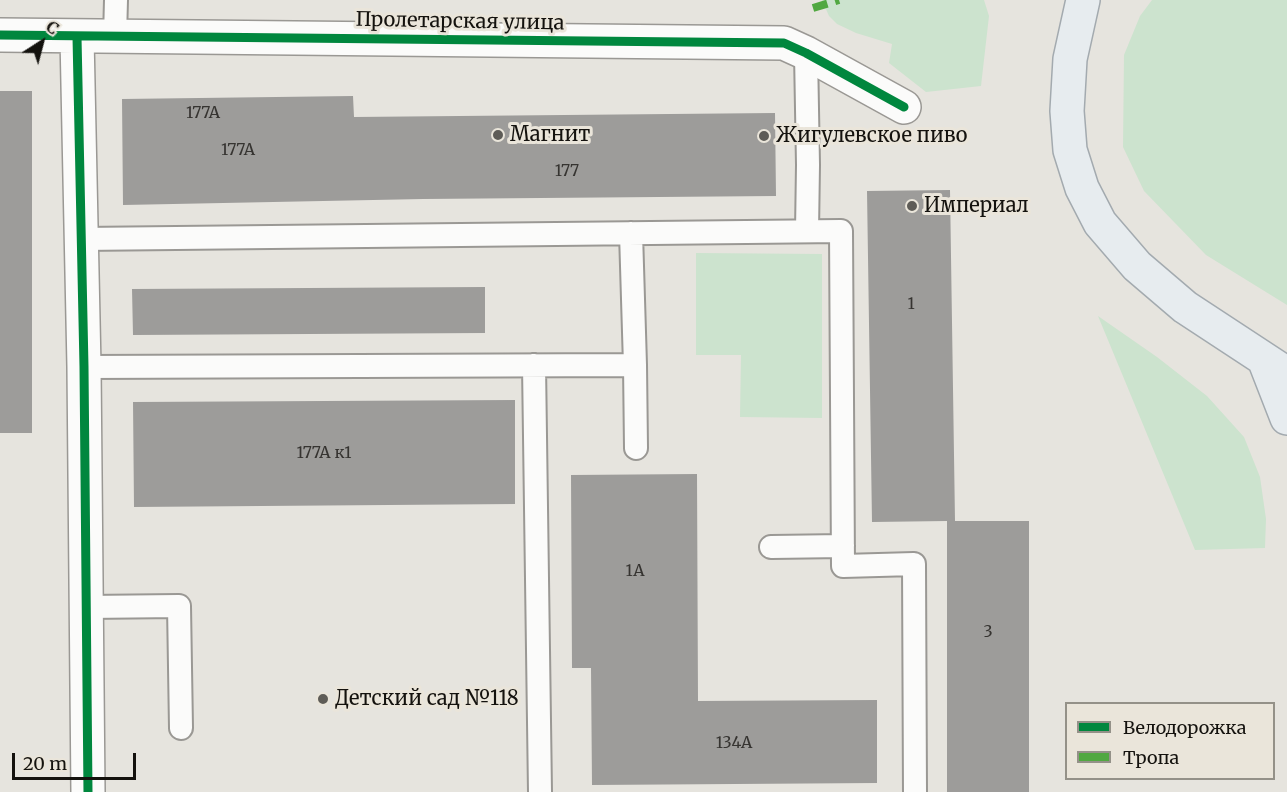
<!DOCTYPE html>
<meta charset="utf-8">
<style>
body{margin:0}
#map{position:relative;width:1287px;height:792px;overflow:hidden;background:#e6e4de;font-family:Merriweather,serif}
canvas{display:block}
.legend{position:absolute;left:1065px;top:702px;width:210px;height:78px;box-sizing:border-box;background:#eae5da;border:2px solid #949188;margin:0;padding:8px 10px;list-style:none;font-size:18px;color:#14120e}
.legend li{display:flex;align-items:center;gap:12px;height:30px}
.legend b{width:30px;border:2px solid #949188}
.north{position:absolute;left:12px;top:12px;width:60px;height:60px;-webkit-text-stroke:4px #eae5da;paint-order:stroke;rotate:36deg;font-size:16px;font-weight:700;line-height:24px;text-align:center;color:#14120e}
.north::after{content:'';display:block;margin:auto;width:21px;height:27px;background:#14120e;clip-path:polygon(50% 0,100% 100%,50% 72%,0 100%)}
.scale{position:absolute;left:12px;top:753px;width:124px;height:27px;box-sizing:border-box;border:3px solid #14120e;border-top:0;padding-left:8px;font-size:18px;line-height:21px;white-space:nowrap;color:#14120e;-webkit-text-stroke:4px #eae5da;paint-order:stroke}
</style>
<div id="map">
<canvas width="1287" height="792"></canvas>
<ul class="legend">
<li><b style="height:8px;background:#00873e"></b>Велодорожка</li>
<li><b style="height:8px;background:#51a841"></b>Тропа</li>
</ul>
<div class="north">С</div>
<div class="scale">20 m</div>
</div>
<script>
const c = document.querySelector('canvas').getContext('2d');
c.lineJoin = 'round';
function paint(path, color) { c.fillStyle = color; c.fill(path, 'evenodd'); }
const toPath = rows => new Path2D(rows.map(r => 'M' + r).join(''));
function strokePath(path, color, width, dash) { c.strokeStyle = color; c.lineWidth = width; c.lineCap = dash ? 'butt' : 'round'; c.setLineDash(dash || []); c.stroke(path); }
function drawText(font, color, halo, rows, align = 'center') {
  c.font = font + ' Merriweather,serif'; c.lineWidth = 6; c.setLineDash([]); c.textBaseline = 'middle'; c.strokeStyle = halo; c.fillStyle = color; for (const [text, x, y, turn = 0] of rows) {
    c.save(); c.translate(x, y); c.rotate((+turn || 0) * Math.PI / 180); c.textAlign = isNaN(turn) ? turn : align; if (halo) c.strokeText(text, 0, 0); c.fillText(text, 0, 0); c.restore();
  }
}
paint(toPath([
 [822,0,984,0,989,16,981,86,926,92,889,63,892,44,856,33,837,24,829,16],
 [1152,0,1287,0,1287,305,1206,255,1144,191,1123,147,1124,55,1140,16],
 [696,253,822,254,822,418,740,417,741,355,696,355],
 [1098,316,1157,357,1207,396,1244,437,1260,477,1266,519,1265,548,1195,550]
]), '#cce3ce');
paint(toPath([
 [0,91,32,91,32,433,0,433],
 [353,96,354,117,775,113,776,196,423,199,123,205,122,99],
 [950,190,955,521,952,521,1029,521,1029,792,947,792,947,521,872,522,867,191],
 [485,287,485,333,133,335,132,289],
 [515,400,515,504,134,507,133,402],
 [697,474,698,701,877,700,877,783,592,785,591,668,572,668,571,475]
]), '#9d9c9a');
const lane = toPath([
 [115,37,116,0],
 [806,53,808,165,807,231],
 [81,239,841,231,843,566,914,564,915,792],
 [534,365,540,792],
 [635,365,636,448],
 [84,367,635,365,631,233],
 [771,547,843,546],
 [86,607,179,606,181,728]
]);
const street = toPath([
 [0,35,784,43,806,53,904,107],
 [77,37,84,367,88,792]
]);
const primary = toPath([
 [1083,0,1070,59,1067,111,1070,150,1082,188,1100,223,1137,266,1185,307,1287,374],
 [1264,359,1287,418]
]);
strokePath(lane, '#9a9894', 26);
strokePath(street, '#9a9894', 36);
strokePath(primary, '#a3aaaf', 36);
strokePath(lane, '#fbfbfa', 22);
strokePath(street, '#fbfbfa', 33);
strokePath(primary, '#e7ecef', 33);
strokePath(toPath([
 [813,8,839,0]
]), '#51a841', 8, [15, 8]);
strokePath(toPath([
 [0,35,784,43,806,53,904,107],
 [77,37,84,367,88,792]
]), '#00873e', 9);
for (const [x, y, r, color] of [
 [498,135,6,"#5e5c57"],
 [764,136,6,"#5e5c57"],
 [912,206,6,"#5e5c57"],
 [323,699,6,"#5e5c57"]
]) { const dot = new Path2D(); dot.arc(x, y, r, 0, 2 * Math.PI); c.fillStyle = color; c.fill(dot); strokePath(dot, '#eae5da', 2); }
drawText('16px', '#363431', null, [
 ["177А",203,113],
 ["177А",238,150],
 ["177",567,171],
 ["1",911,304],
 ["177А к1",324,453],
 ["1А",635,571],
 ["3",988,632],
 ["134А",734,743]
]);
drawText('20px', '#14120e', '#eae5da', [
 ["Пролетарская улица",460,22,1]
]);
drawText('20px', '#14120e', '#eae5da', [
 ["Магнит",510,135],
 ["Жигулевское пиво",776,136],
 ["Империал",924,206],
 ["Детский сад №118",335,699]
], 'left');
</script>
